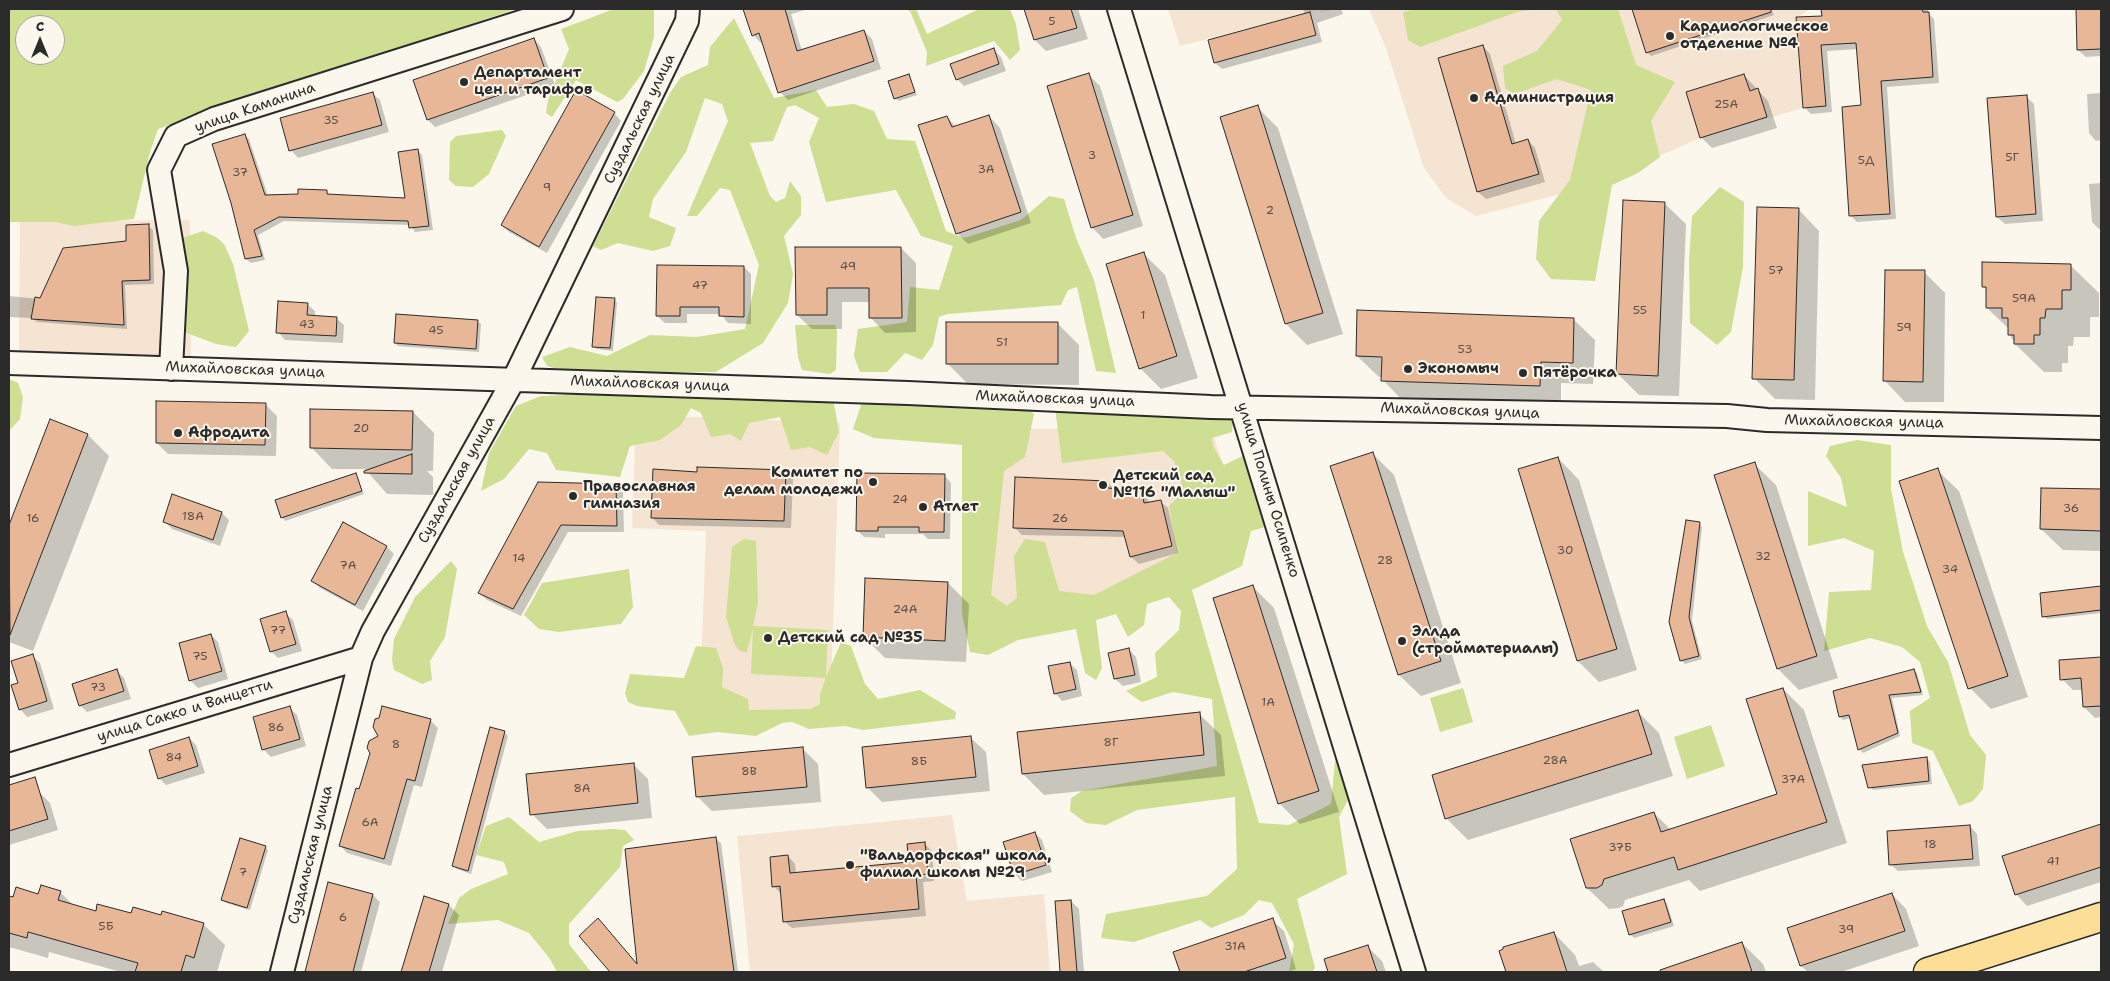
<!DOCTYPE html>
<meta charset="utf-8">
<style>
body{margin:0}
#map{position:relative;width:2110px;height:981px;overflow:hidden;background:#fbf7ec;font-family:"Shantell Sans",sans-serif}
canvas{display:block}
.frame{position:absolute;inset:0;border:10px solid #2b2b2b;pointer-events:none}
.north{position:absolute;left:15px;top:15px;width:50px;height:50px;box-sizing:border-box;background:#fbf7ec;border:1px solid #a8a59f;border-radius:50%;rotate:0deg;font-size:14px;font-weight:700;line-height:20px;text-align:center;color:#2b2b2b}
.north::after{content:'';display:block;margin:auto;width:18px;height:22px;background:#2b2b2b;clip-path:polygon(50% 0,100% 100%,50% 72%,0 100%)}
</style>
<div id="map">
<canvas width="2110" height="981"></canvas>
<div class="frame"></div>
<div class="north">С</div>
</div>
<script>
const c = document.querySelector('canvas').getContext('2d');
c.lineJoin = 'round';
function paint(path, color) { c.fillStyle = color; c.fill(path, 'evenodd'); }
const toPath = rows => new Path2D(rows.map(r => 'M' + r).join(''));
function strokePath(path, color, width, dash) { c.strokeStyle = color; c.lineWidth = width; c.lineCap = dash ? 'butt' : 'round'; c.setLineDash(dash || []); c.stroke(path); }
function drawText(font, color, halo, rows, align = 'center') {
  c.font = font + ' "Shantell Sans",sans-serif'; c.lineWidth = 4; c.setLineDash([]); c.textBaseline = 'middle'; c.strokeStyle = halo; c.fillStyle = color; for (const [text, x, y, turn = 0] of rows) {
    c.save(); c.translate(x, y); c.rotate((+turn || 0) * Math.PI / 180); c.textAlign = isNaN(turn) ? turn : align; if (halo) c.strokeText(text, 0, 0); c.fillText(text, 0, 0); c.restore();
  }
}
paint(toPath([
 [1168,9,1335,9,1321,13,1320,9,1310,12,1180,46],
 [1369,9,1810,9,1796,18,1803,108,1700,138,1591,186,1476,216,1446,198,1424,168,1386,48],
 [190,220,191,356,19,352,20,222],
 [694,417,840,423,830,716,699,724,706,531,632,528,636,418],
 [1211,428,1248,542,976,637,978,429],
 [952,815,967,901,1044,894,1050,972,750,972,737,836]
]), '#f5e4d2');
paint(toPath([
 [9,9,516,9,158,129,150,152,134,219,74,226,56,222,9,222],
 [25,25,55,25,55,55,25,55],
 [614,9,654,9,654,37,644,71,623,99,617,102,576,80,552,117,546,113,548,100,569,49,561,29],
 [903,9,916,9,927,34,979,9,1010,9,1016,24,1020,50,1010,60,994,41,926,66,927,52,910,11],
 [1415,9,1537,9,1517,12,1420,47,1408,40,1403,12],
 [1556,9,1618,9,1636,65,1675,82,1651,121,1660,157,1638,173,1612,185,1595,281,1551,279,1536,259,1539,221,1570,180,1591,90,1557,79,1514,94,1505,88,1503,66,1537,51,1562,20],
 [734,18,774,98,816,90,827,107,854,104,874,111,887,139,915,141,946,231,964,238,1021,220,1049,196,1064,199,1076,238,1094,280,1116,373,1096,371,1077,287,1068,290,1061,305,947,314,939,317,933,345,922,360,905,353,887,372,860,372,854,356,858,329,907,322,910,287,939,290,953,246,921,236,896,190,826,202,809,142,819,118,795,105,787,107,773,141,750,143,770,196,776,202,785,198,790,181,801,196,801,215,784,236,793,274,788,303,763,343,716,372,572,373,547,366,542,357,570,347,607,356,650,335,697,337,745,329,759,265,730,190,720,188,697,216,687,216,728,121,722,104,705,98,686,152,653,199,649,217,676,228,670,246,653,251,618,243,601,250,593,246,670,93,681,77,708,65,710,47],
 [502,130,506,136,489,174,473,187,456,186,449,180,450,142,456,136],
 [1720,187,1744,202,1743,267,1731,332,1717,345,1690,323,1689,260,1692,216],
 [203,231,216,237,224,244,233,264,249,331,236,347,216,344,187,333,181,327,182,238],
 [795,325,835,325,837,331,836,370,830,374,802,370,798,357],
 [9,379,18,383,23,397,20,419,9,431],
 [611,393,833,398,839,432,827,455,810,447,791,450,780,417,749,423,741,441,730,434,711,437,701,413,691,408,681,425,660,440,630,446,620,477,556,470,547,453,529,449,504,479,481,491,489,453,516,406,541,396],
 [863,399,1024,406,1034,414,1025,457,1004,471,991,595,1007,606,1017,598,1014,556,1025,539,1045,542,1059,591,1094,595,1177,553,1169,506,1184,492,1174,461,1163,451,1062,463,1055,407,1230,415,1233,421,1232,432,1212,438,1213,446,1224,465,1249,453,1271,513,1265,527,1251,531,1242,566,1192,590,1259,823,1289,825,1331,804,1335,761,1341,758,1351,794,1339,817,1347,874,1297,899,1315,968,1312,972,1289,972,1294,944,1272,903,1259,900,1244,915,1211,928,1200,920,1134,942,1101,938,1106,914,1207,896,1237,869,1235,797,1137,810,1106,825,1086,823,1070,811,1071,798,1082,791,1217,766,1212,699,1173,692,1142,702,1126,691,1157,677,1155,653,1179,630,1181,611,1169,597,1147,604,1144,625,1128,637,1116,614,1096,620,1102,668,1096,680,1085,673,1076,629,1018,640,988,655,970,652,962,614,962,445,874,438,853,429],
 [1857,440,1891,445,1891,489,1903,552,1927,626,1948,662,1970,735,1986,755,1983,789,1973,801,1959,806,1933,751,1912,743,1910,711,1930,698,1920,662,1902,647,1870,638,1824,651,1829,592,1871,590,1874,551,1844,538,1808,546,1808,491,1847,507,1841,478,1826,456,1830,446],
 [744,539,756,541,758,603,753,626,828,630,826,677,841,642,851,646,865,684,878,699,920,690,956,712,955,719,863,730,845,726,809,729,792,722,782,723,756,736,717,732,689,736,675,711,637,706,628,702,625,693,630,674,684,678,696,646,716,648,723,668,722,687,748,699,749,710,811,709,820,704,820,694,826,678,751,674,753,628,747,652,740,651,735,645,726,617,732,547],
 [451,561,457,569,445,637,430,661,432,680,422,684,394,670,392,660,394,639,415,597],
 [629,569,633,607,621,624,559,632,539,629,524,615,542,583],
 [1463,688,1473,722,1440,732,1430,698],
 [1711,725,1725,766,1687,779,1674,737],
 [509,817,539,842,578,831,612,829,625,830,634,840,623,846,620,867,569,924,569,944,591,972,557,972,550,959,529,933,498,920,448,924,459,898,471,889,508,874,504,862,476,855,486,826]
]), '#cede92');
paint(toPath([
 [745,9,809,9,791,14,802,51,864,31,872,39,881,69,788,100,780,92,763,42,761,43,753,35],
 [1026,9,1078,9,1088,39,1046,51,1035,40],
 [1303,9,1341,9,1343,14,1317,23,1322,42,1222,69,1215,63,1305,14],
 [1641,9,1724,9,1725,11,1771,9,1774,15,1651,56,1647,52,1634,11],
 [1823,9,1928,9,1928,13,1934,19,1939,83,1887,87,1896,219,1857,222,1851,216,1862,106,1858,49,1827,51,1832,112,1811,114,1804,107,1823,18],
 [2077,9,2101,9,2101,56,2086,57,2078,50],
 [534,39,541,47,555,85,435,127,428,120],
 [1483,46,1490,54,1516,144,1528,140,1535,148,1545,182,1486,199,1478,192],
 [993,49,1001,57,1006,71,964,86,957,79],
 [908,75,917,95,899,101,895,98],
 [1089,75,1100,86,1143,226,1103,239,1092,227],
 [1744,75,1768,101,1777,128,1712,148,1701,137],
 [372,93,380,100,389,132,298,158,291,150],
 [2101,93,2101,140,2096,141,2089,133,2087,94],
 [2027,97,2034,104,2043,221,2005,224,1997,217],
 [1257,107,1278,128,1343,334,1307,345,1286,324,1221,118],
 [614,113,621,121,547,253,509,232,502,225],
 [989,116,1000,128,1031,223,968,244,957,233,947,117,956,127],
 [244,135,249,139,268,196,299,195,326,191,331,196,406,199,417,150,422,155,433,230,415,232,410,225,284,221,258,235,265,260,251,263,246,259,232,203],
 [2101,183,2101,229,2099,229,2092,222,2089,184],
 [1664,203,1686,224,1679,396,1639,395,1617,373],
 [1798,209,1819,231,1815,400,1775,399,1754,378],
 [148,226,153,230,154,284,125,285,127,329,37,322,32,318,9,317,9,296,40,299],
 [797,248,901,248,916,263,916,332,885,333,871,318,870,302,842,302,842,329,812,329,797,315],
 [1144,254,1165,275,1198,378,1161,389,1140,368],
 [2070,265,2099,293,2099,317,2090,317,2090,337,2074,337,2073,346,2068,346,2068,363,2062,363,2062,372,2044,372,2015,344,2010,335,2010,330,1987,308,1987,290,1983,286],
 [744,267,751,274,751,324,728,323,721,314,687,314,687,323,665,323,657,316],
 [1924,272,1945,293,1944,402,1905,402,1884,380],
 [614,299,617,303,613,351,596,349,593,346],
 [307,304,315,311,315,317,336,318,344,325,343,343,285,340,278,332],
 [1573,319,1595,340,1593,384,1561,383,1561,407,1404,402,1383,380,1383,377,1379,377,1357,356],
 [477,321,481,324,479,352,398,346,395,343],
 [1058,324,1079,345,1079,385,968,384,947,363],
 [265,404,277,416,276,456,168,454,157,443],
 [413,412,434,433,433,471,427,471,433,477,433,495,387,494,365,469,332,469,311,447],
 [51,421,88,435,109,456,33,651,9,642,9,529],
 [1373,454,1394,475,1461,683,1421,696,1399,675,1332,467],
 [1558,458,1579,480,1637,670,1599,682,1578,661],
 [1754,464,1776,485,1838,678,1799,690,1778,669,1716,476],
 [1937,470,1959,491,2028,697,1991,709,1970,688],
 [785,471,793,479,791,528,659,525,652,517,698,473],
 [355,475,364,494,285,521,282,517],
 [944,475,951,483,950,539,928,539,923,534,885,534,885,538,864,537,857,530],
 [1107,482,1114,489,1142,493,1150,503,1160,501,1168,508,1178,553,1139,564,1131,557,1126,537,1022,535,1014,527],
 [539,484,615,486,623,493,624,532,568,532,521,616,487,600,479,593],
 [2043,489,2101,490,2101,551,2063,550,2041,529],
 [222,513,229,520,220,546,172,529,164,521],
 [1699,523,1702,527,1692,621,1702,659,1685,664,1681,660],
 [387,547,394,554,363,611,320,588,313,581],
 [948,583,969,604,966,662,885,658,864,637],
 [1253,587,1274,608,1339,812,1300,824,1279,803],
 [2101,587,2101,613,2047,619,2044,616,2041,594],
 [285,613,293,620,302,651,278,658,271,651],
 [211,635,218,642,228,679,198,688,190,680],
 [1128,649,1136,657,1141,682,1123,686,1115,679],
 [32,656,40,663,54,709,27,717,20,709,19,684],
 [2101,659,2101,717,2095,718,2084,707,2083,690,2073,690,2062,679,2060,661],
 [1069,663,1077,670,1082,696,1062,701,1055,693],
 [1914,670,1917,673,1923,695,1892,698,1900,736,1863,753,1859,749,1851,718,1843,720,1840,717],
 [117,671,124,678,131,699,87,712,80,705],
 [1783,689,1804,710,1847,843,1700,891,1689,880,1625,900,1623,906,1619,908,1609,909,1587,888,1654,813,1671,830,1779,795],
 [289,707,297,715,306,746,271,757,263,749],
 [1638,712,1659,733,1673,776,1468,840,1447,819,1433,776],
 [1199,714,1221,735,1225,776,1044,795,1023,774],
 [431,721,438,728,422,787,414,785,391,866,347,853,340,845,360,790],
 [504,732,508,736,471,874,457,869,453,866],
 [189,738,196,745,205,773,166,785,159,778],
 [971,738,986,752,990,791,882,802,867,787],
 [803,749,818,764,821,802,712,811,697,796],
 [1926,758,1930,762,1932,784,1873,790,1870,787],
 [633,764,648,779,652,818,547,829,532,814],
 [9,786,39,792,50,803,58,830,9,845],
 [2101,825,2101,882,2027,906,2016,894,2004,857],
 [1970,826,1977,834,1980,866,1898,871,1890,864],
 [1035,833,1042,840,1052,872,1022,881,1015,874],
 [715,838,721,843,738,972,612,972,580,936,638,966],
 [924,843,932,851,934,881,923,882,926,916,792,928,784,921,781,894,774,886,788,856,795,864,796,874,910,864],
 [265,847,268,850,250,910,226,903,222,900],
 [60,892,74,906,96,912,162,916,203,924,225,945,217,972,121,972,49,952,48,958,9,947,9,897,14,899],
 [1892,894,1906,909,1919,946,1841,972,1808,972,1801,966,1789,929],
 [373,895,380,902,361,972,303,972],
 [425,898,449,905,459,915,442,972,402,972],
 [1664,900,1667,904,1674,926,1634,938,1630,934],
 [1071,901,1079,909,1084,972,1061,972,1056,902],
 [1272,920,1284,931,1296,969,1287,972,1181,972,1175,953],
 [1554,933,1575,955,1579,966,1593,962,1604,972,1507,972,1501,951],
 [1742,943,1763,964,1766,972,1656,972],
 [1367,946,1382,961,1386,972,1330,972,1326,959]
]), '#0003');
const building = toPath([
 [743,9,785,9,797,51,864,30,874,61,778,93,759,33,752,36,743,9],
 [1024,9,1071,9,1077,28,1034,40,1024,9],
 [1632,9,1771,9,1771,12,1646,53,1632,9],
 [1821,9,1922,9,1923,12,1929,12,1933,77,1881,81,1890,214,1849,216,1842,107,1861,105,1856,43,1821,45,1826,106,1803,108,1796,17,1822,16,1821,9],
 [2076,9,2101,9,2101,49,2077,50,2076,9],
 [1310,12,1316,35,1214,63,1208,40,1310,12],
 [534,38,548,78,427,120,413,80,534,38],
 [1483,45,1512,144,1528,139,1539,174,1477,192,1438,58,1483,45],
 [994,48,999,64,956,80,950,64,994,48],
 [1089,73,1133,215,1091,228,1047,86,1089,73],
 [909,74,915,92,894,99,888,81,909,74],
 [1744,74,1750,91,1758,88,1767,117,1700,138,1686,92,1744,74],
 [576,90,615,112,539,247,501,225,576,90],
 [373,92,382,125,289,151,280,118,373,92],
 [2027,95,2036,214,1996,217,1987,98,2027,95],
 [1258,105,1323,313,1285,324,1220,117,1258,105],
 [989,115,1021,212,956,234,918,125,947,116,952,127,989,115],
 [245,134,265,195,298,194,298,189,327,190,327,194,405,198,398,152,418,149,429,226,409,228,408,221,279,217,254,230,262,256,245,259,231,203,212,144,245,134],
 [1623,200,1665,202,1658,376,1616,374,1623,200],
 [1757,207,1799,208,1794,380,1752,379,1757,207],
 [149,224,150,280,122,281,124,325,31,319,35,297,40,298,63,248,126,241,126,225,149,224],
 [795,247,901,247,902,318,869,318,869,288,827,288,827,315,796,315,795,247],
 [1144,252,1177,356,1139,369,1106,264,1144,252],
 [1982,262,2071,264,2071,290,2062,290,2062,309,2046,309,2045,318,2040,318,2040,335,2034,335,2034,344,2014,344,2014,335,2008,335,2008,318,2002,318,2002,308,1986,308,1986,287,1982,287,1982,262],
 [657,265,744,266,744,317,719,316,719,307,680,307,680,316,656,316,657,265],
 [1885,270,1925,270,1923,382,1883,381,1885,270],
 [596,297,615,298,610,348,592,347,596,297],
 [278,301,308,303,307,315,337,317,336,336,276,333,278,301],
 [1357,310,1574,318,1573,363,1541,362,1540,386,1381,381,1382,357,1356,356,1357,310],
 [396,314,478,320,476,349,394,343,396,314],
 [946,322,1058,322,1058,364,946,364,946,322],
 [156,401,266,403,265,445,156,443,156,401],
 [310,409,413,411,412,450,310,448,310,409],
 [50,419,88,434,10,635,9,525,50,419],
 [1373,452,1441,661,1398,675,1330,466,1373,452],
 [412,454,412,474,364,473,364,471,412,454],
 [1558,457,1617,649,1577,661,1518,469,1558,457],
 [1755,462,1817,656,1777,669,1714,475,1755,462],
 [697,467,786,470,784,521,651,518,653,469,697,472,697,467],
 [1938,468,2008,676,1968,689,1899,481,1938,468],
 [356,473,362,491,281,518,275,500,356,473],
 [857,473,945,474,944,532,919,532,919,527,878,527,878,531,856,531,857,473],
 [1015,477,1107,481,1108,488,1142,491,1144,503,1161,500,1172,546,1130,557,1123,531,1013,528,1015,477],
 [538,482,616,484,617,526,561,525,513,609,478,593,538,482],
 [2041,488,2101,489,2101,531,2040,529,2041,488],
 [172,494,222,512,213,540,163,522,172,494],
 [1686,520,1700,522,1689,617,1699,656,1680,661,1669,622,1686,520],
 [343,522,387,546,355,605,311,581,343,522],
 [865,578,948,582,945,641,863,637,865,578],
 [1253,585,1319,791,1278,804,1213,598,1253,585],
 [2101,586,2101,610,2042,617,2040,593,2101,586],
 [286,611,296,644,270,652,260,619,286,611],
 [211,634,222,671,189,681,179,643,211,634],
 [1129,648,1135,675,1114,679,1108,653,1129,648],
 [33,654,47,701,19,710,11,685,18,683,11,661,33,654],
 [2101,657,2101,706,2083,707,2081,678,2060,680,2059,660,2101,657],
 [1070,662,1076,689,1054,694,1048,666,1070,662],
 [117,669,124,691,79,706,72,684,117,669],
 [1914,669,1921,692,1889,695,1898,733,1858,750,1849,715,1839,717,1833,691,1914,669],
 [1783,688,1827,822,1678,870,1674,857,1604,879,1602,885,1597,888,1586,888,1570,839,1654,812,1661,832,1777,794,1746,699,1783,688],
 [290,706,300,739,262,750,253,717,290,706],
 [382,706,431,719,415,781,407,779,384,859,339,846,356,788,359,789,370,753,367,748,369,741,378,736,373,727,375,719,379,718,382,706],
 [1638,710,1652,754,1445,819,1432,775,1638,710],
 [1200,712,1204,755,1022,774,1017,732,1200,712],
 [490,727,505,731,468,871,452,866,490,727],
 [971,736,976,777,866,788,862,747,971,736],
 [189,737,198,766,158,779,149,750,189,737],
 [803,747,807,787,696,797,692,757,803,747],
 [1927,757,1929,781,1868,788,1862,765,1927,757],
 [634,763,638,803,530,815,526,774,634,763],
 [35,777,48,819,9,831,9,785,35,777],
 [2101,824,2101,867,2015,895,2002,856,2101,824],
 [1970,825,1973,859,1889,865,1887,831,1970,825],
 [1035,832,1046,865,1014,875,1003,842,1035,832],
 [716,837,734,972,610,972,579,936,598,918,637,964,625,849,716,837],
 [240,838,266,846,247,908,221,900,240,838],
 [925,842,928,874,916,875,919,909,783,922,780,886,772,887,770,857,788,855,790,873,909,862,907,844,925,842],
 [328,882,373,894,353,972,305,972,328,882],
 [41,885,61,891,58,900,96,911,97,904,131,913,133,907,161,915,162,911,204,923,194,958,186,955,181,972,135,972,138,963,28,932,27,938,9,933,9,896,13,897,16,887,38,894,41,885],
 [1892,893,1905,931,1800,966,1787,928,1892,893],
 [424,896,449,904,429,972,401,972,424,896],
 [1664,899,1671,922,1629,935,1622,911,1664,899],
 [1071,900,1077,972,1060,972,1055,901,1071,900],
 [1273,918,1286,958,1244,972,1180,972,1173,952,1273,918],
 [1554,932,1567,972,1506,972,1499,951,1503,949,1503,947,1554,932],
 [1742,942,1752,972,1661,972,1660,970,1742,942],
 [1368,945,1377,972,1328,972,1324,959,1368,945]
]);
paint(building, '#e7b797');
strokePath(building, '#2b2b2b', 1);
const minor = toPath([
 [1119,9,1414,972],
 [9,363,908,393,1211,407,1727,416,1767,420,2101,428],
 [171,369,176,271,159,170,176,136,214,119,562,9],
 [9,765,361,658],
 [282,972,361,658,373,631,514,379,687,21,688,9]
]);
const major = toPath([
 [1928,972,2101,917]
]);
strokePath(minor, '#2b2b2b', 26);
strokePath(major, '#2b2b2b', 31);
strokePath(minor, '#fbf7ec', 22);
strokePath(major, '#fcde96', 28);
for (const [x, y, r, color] of [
 [1670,36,5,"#2b2b2b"],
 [464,82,5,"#2b2b2b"],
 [1474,98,5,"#2b2b2b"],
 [1408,369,5,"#2b2b2b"],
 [1523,373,5,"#2b2b2b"],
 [178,433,5,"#2b2b2b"],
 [873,482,5,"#2b2b2b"],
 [1103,485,5,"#2b2b2b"],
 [573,496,5,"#2b2b2b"],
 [923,507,5,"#2b2b2b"],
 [768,638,5,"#2b2b2b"],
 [1402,641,5,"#2b2b2b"],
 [850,865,5,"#2b2b2b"]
]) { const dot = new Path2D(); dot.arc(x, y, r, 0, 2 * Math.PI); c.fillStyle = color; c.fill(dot); strokePath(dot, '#fbf7ec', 2); }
drawText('12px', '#5a4e46', null, [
 ["5",1052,22],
 ["25А",1726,105],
 ["35",331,121],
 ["3",1092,156],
 ["5Г",2012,158],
 ["5Д",1866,161],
 ["3А",986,170],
 ["37",240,173],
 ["9",547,188],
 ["2",1270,211],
 ["49",848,267],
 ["57",1776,271],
 ["47",700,286],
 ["59А",2024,299],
 ["55",1640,311],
 ["1",1143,316],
 ["43",307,325],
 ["59",1904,328],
 ["45",436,331],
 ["51",1002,343],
 ["53",1465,350],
 ["20",361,429],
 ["24",900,500],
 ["36",2071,509],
 ["18А",193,517],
 ["16",33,519],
 ["26",1060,519],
 ["30",1565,551],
 ["32",1763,557],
 ["14",519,559],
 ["28",1385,561],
 ["7А",348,566],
 ["34",1950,570],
 ["24А",905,610],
 ["77",278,631],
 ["75",200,657],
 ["73",98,688],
 ["1А",1268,703],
 ["86",276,728],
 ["8Г",1111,743],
 ["8",396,745],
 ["84",174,758],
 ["28А",1555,761],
 ["8Б",919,762],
 ["8В",749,772],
 ["37А",1793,780],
 ["8А",582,789],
 ["6А",370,823],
 ["18",1930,845],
 ["37Б",1620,848],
 ["41",2053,862],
 ["7",243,873],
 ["6",343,918],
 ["5Б",106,927],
 ["39",1846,930],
 ["31А",1235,947]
]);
drawText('bold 15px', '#2b2b2b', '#fbf7ec', [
 ["Кардиологическое",1680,27],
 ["отделение №4",1680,44],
 ["Департамент",474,73],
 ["цен и тарифов",474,90],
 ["Администрация",1484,98],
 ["Экономыч",1418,369],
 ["Пятёрочка",1533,373],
 ["Афродита",188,433],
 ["Комитет по",863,473,"right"],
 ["делам молодежи",863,490,"right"],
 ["Детский сад",1113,476],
 ["№116 \"Малыш\"",1113,493],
 ["Православная",583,487],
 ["гимназия",583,504],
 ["Атлет",933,507],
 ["Эллда",1412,632],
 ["(стройматериалы)",1412,649],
 ["Детский сад №35",778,638],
 ["\"Вальдорфская\" школа,",860,856],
 ["филиал школы №29",860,873]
], 'left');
drawText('15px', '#2b2b2b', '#fbf7ec', [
 ["улица Каманина",255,108,-19],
 ["Суздальская улица",640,119,-64],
 ["Михайловская улица",245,370,2],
 ["Михайловская улица",650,384,2],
 ["Михайловская улица",1055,399,2],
 ["Михайловская улица",1460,411,2],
 ["Михайловская улица",1864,422,1],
 ["Суздальская улица",457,480,-61],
 ["улица Полины Осипенко",1268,490,73],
 ["улица Сакко и Ванцетти",185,711,-17],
 ["Суздальская улица",311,855,-76]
]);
</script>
